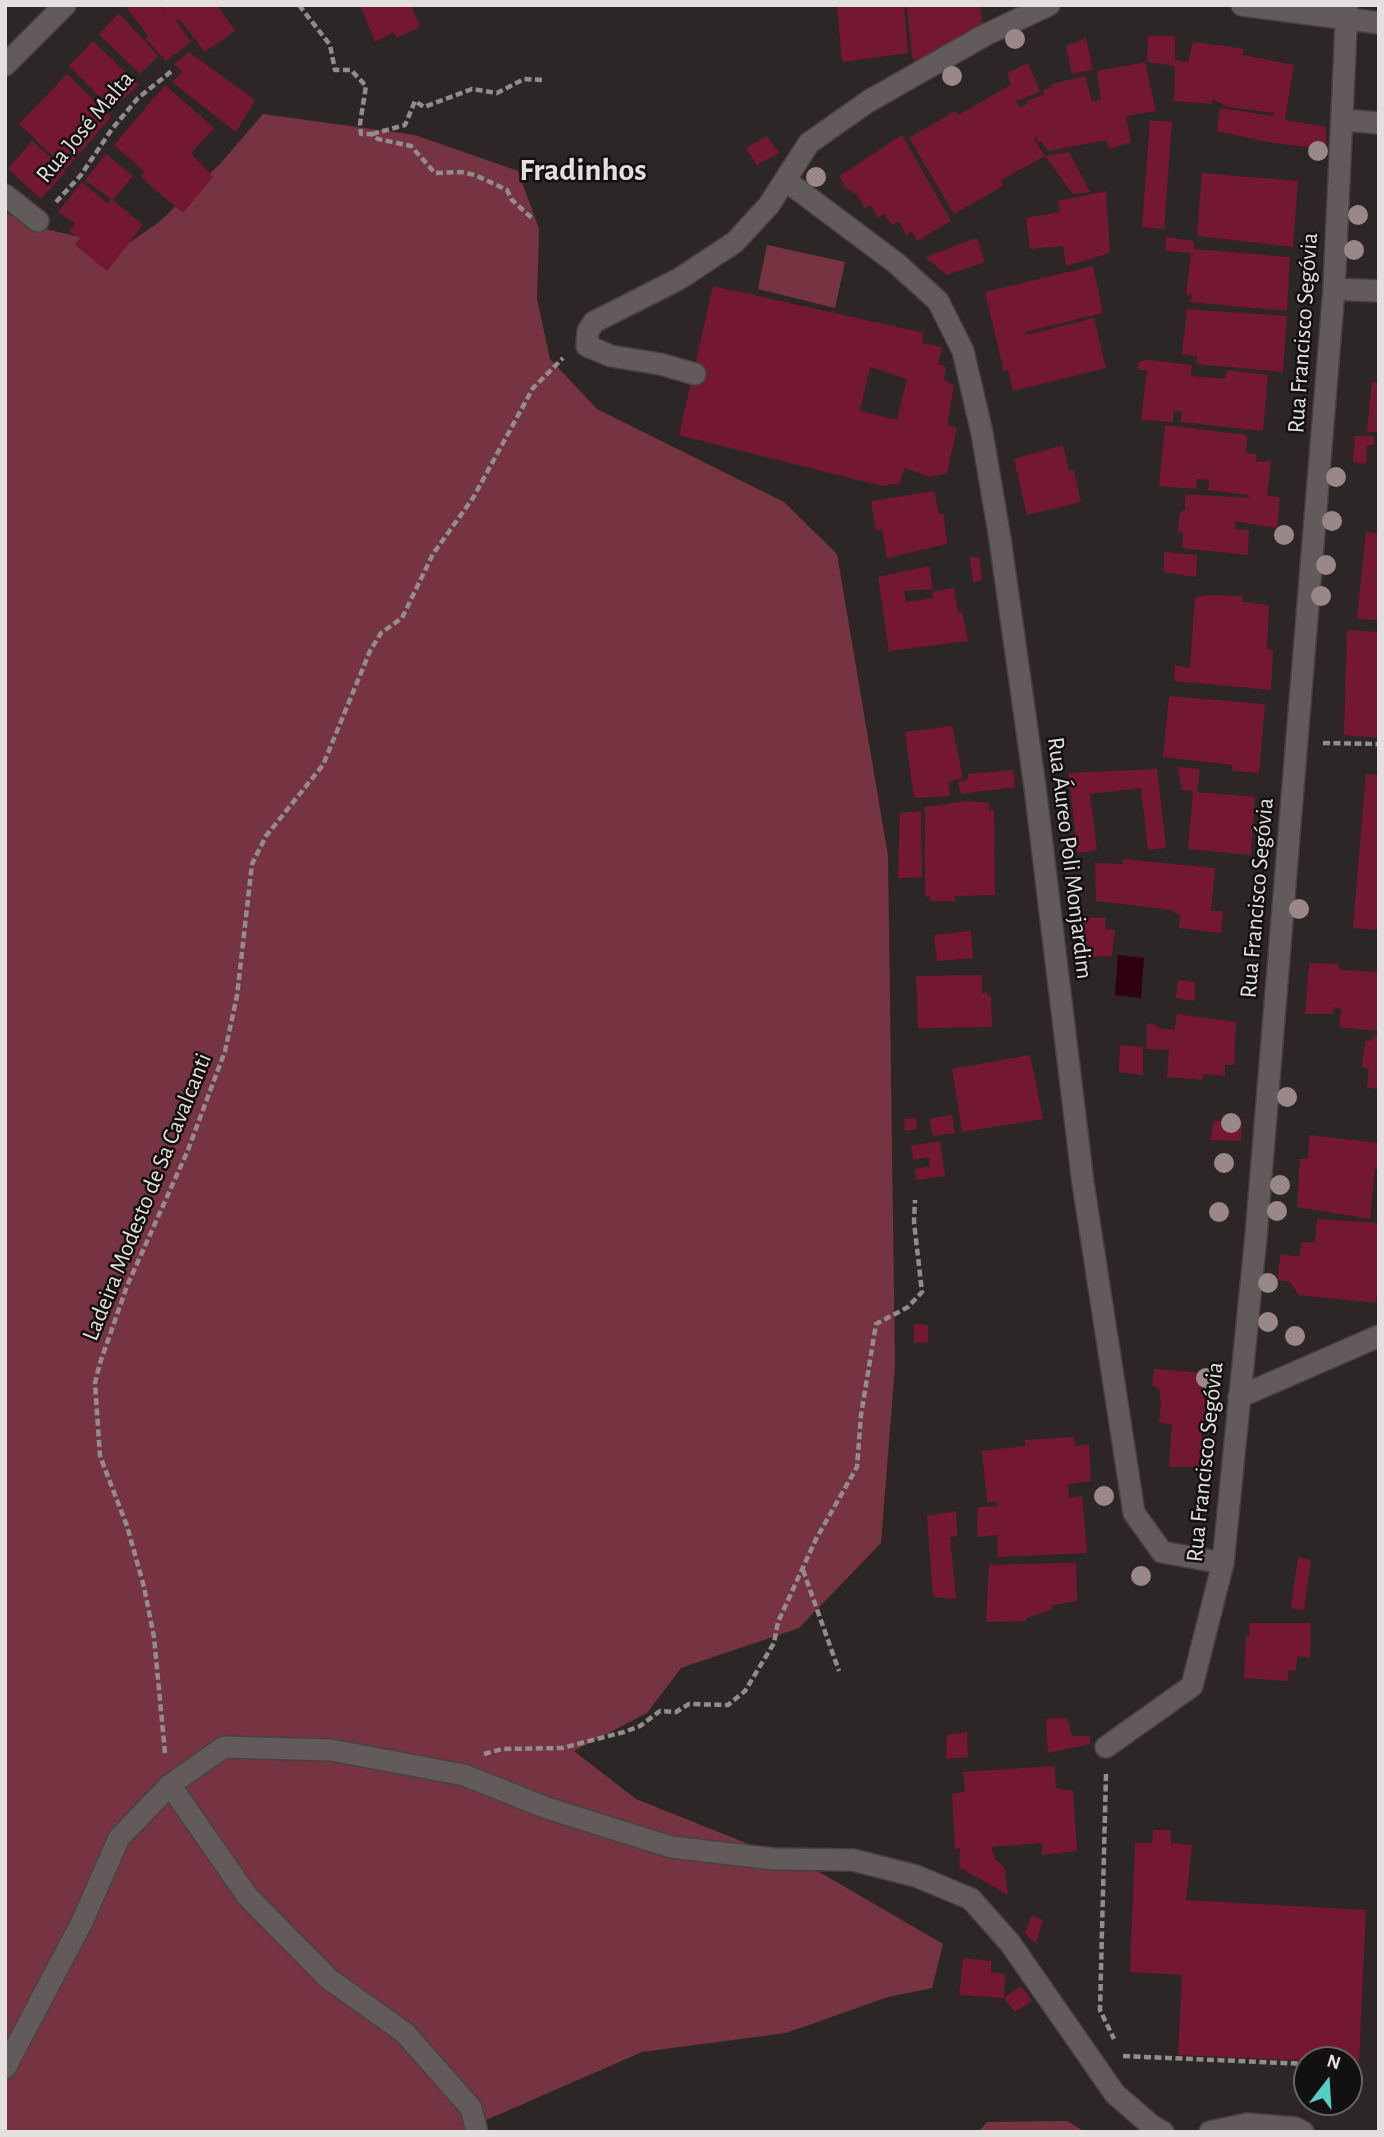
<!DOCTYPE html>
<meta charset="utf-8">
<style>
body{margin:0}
#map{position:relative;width:1384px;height:2137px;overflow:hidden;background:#2d2627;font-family:"Alegreya Sans",sans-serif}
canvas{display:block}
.frame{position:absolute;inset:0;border:7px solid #e5e0e0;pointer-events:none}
.north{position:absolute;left:1293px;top:2046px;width:70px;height:70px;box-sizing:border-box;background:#131010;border:2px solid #676363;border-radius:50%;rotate:17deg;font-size:19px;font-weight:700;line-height:28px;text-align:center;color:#e5e0e0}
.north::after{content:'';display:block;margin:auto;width:24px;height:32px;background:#55cec5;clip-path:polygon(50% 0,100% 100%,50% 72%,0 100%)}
</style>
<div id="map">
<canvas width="1384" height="2137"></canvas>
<div class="frame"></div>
<div class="north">N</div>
</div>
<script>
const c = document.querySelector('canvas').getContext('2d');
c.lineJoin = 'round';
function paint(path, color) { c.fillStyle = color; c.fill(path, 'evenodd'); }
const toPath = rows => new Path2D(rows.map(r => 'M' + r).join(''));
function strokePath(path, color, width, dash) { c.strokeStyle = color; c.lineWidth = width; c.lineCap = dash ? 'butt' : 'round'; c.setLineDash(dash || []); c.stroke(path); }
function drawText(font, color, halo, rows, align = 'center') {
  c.font = font + ' "Alegreya Sans",sans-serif'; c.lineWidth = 5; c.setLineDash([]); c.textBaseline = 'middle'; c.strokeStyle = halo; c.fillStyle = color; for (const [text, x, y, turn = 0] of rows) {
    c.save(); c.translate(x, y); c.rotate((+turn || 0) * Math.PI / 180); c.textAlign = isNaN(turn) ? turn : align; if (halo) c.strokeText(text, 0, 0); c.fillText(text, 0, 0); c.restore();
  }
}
paint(toPath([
 [263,114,415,135,518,171,539,229,537,299,550,359,597,409,784,502,837,554,888,856,895,1366,881,1543,799,1628,681,1668,647,1713,574,1751,636,1799,821,1873,943,1944,932,1988,888,1997,786,2033,642,2052,484,2121,485,2132,5,2132,5,212,28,225,123,247,158,223,220,164],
 [767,245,845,262,835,308,758,289],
 [1067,2121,1085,2132,978,2132,987,2122]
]), '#763442');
paint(toPath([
 [1118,955,1144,958,1141,998,1115,995]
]), '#2f010e');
paint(toPath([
 [131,5,159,5,168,15,161,5,217,5,235,31,205,52,179,19,176,21,191,42,166,61,146,39,148,36,127,8],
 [360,5,411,5,420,27,396,38,394,32,375,42],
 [837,5,904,5,908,53,842,62],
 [907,5,980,7,983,24,962,42,944,44,944,58,916,63,912,56],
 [119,13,158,56,140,74,99,34],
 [1148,36,1175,36,1175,60,1188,62,1193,42,1240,48,1244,49,1243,55,1294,65,1285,120,1326,127,1326,149,1273,143,1217,131,1220,108,1273,116,1274,113,1229,107,1212,99,1212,104,1174,101,1175,66,1147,62],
 [1086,38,1093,70,1072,74,1066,46],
 [93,41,139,85,111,109,69,66],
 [189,52,255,100,236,132,172,82,182,72,174,64],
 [1145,62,1156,111,1126,116,1131,142,1109,149,1107,140,1048,151,1041,141,1038,143,1037,137,1034,139,1045,156,1069,152,1090,192,1073,194,1045,156,1001,180,1003,186,954,214,909,138,955,111,958,115,1011,85,1007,73,1028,63,1040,92,1016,101,1020,107,1027,104,1026,101,1044,95,1043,90,1053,87,1052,84,1085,76,1092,102,1101,100,1097,71],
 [67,74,111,117,66,169,19,124],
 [165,85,214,128,191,153,213,177,183,213,153,188,141,176,144,171,114,145],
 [1150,120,1172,122,1164,229,1142,227],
 [902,135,951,221,917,241,912,231,906,235,899,221,892,225,884,214,878,218,871,205,864,208,858,195,845,188,840,176],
 [767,136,779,153,757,165,746,148],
 [32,141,66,171,41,199,8,169],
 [106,154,133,176,113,200,143,225,107,271,75,245,80,238,69,232,75,223,58,212,82,182,108,204,111,199,85,180],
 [1202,173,1298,181,1293,247,1197,236],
 [1106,191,1110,253,1066,266,1063,246,1030,249,1026,218,1060,212,1058,201],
 [1166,237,1193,241,1194,249,1290,257,1287,311,1190,302,1192,294,1186,296,1191,253,1165,251],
 [977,238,985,262,947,275,925,257],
 [1093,266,1103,313,1025,332,1026,335,1094,318,1106,368,1013,391,1008,370,1004,372,985,292],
 [713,286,924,333,921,343,942,347,938,364,946,367,944,380,954,386,947,425,957,428,947,473,931,477,904,468,900,483,882,486,679,435],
 [870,367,907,379,897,420,860,411],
 [1187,309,1287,316,1283,372,1196,364,1197,356,1182,354],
 [1148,360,1192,365,1191,376,1225,379,1226,370,1268,375,1263,431,1181,422,1182,411,1173,412,1173,422,1141,420,1147,370,1137,370,1139,362],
 [1372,381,1379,383,1379,432,1367,432],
 [1165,425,1247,435,1246,453,1257,454,1256,462,1271,461,1267,496,1280,497,1277,528,1235,521,1235,529,1249,530,1248,555,1182,548,1183,532,1178,533,1180,512,1185,510,1185,494,1250,498,1249,495,1208,490,1209,480,1197,479,1196,489,1159,486],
 [1355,436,1374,436,1374,445,1367,445,1366,464,1353,462],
 [1063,445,1069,471,1074,470,1081,502,1027,515,1014,459],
 [934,491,939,515,943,513,947,544,887,558,882,529,876,531,871,501],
 [1366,532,1379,533,1379,620,1357,619],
 [1164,552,1197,555,1196,577,1164,572],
 [970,557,979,557,982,580,973,582],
 [929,566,933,589,904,591,906,602,934,598,932,592,954,588,958,613,962,612,968,641,889,651,878,577],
 [1205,595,1243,596,1242,602,1269,605,1267,648,1273,650,1271,690,1174,681,1175,665,1190,668,1195,598],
 [1347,630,1379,632,1379,738,1344,735],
 [1169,696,1265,704,1259,773,1232,771,1233,765,1163,757],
 [952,726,963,778,948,782,950,796,914,798,905,732],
 [1178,767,1200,769,1197,792,1255,797,1251,855,1188,849,1193,791,1182,790],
 [1157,769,1166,848,1148,850,1141,788,1090,794,1097,850,1078,853,1068,773],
 [1013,770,1015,787,961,794,958,782,968,780,968,774],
 [1366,774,1379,775,1379,930,1353,928],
 [967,801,989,803,989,811,994,810,995,895,955,896,956,901,930,901,929,896,925,897,925,807],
 [921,811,922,877,898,878,900,813],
 [1123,859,1215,868,1211,911,1223,911,1221,933,1179,928,1180,915,1173,912,1173,910,1096,901,1095,863,1123,864],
 [1075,917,1106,918,1105,929,1115,930,1112,956,1081,957],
 [971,931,973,958,937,961,934,935],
 [1309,963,1339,964,1340,970,1379,972,1379,1031,1339,1027,1341,1009,1334,1007,1333,1014,1305,1014],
 [982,975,982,994,986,992,991,997,992,1027,918,1028,916,976],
 [1178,980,1195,982,1195,1001,1176,998],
 [1177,1014,1236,1022,1234,1065,1225,1065,1225,1076,1203,1074,1203,1080,1167,1077,1169,1050,1147,1049,1147,1024,1152,1023,1159,1028,1174,1030],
 [1373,1035,1379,1036,1379,1089,1367,1088,1369,1069,1362,1067,1365,1041,1372,1040],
 [1120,1045,1143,1047,1143,1075,1119,1072],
 [1030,1055,1043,1119,962,1132,952,1069],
 [952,1115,955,1133,933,1136,929,1119],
 [916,1118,917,1129,905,1131,904,1119],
 [1213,1121,1242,1122,1241,1141,1211,1140],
 [1309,1135,1379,1143,1379,1169,1375,1169,1370,1219,1297,1207,1300,1159,1308,1159],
 [940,1141,945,1176,916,1180,915,1169,930,1166,929,1157,913,1160,911,1146],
 [1317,1219,1379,1223,1379,1290,1375,1303,1299,1295,1290,1282,1277,1280,1281,1254,1299,1257,1302,1242,1315,1243],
 [914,1324,928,1325,928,1342,914,1343],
 [1154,1369,1206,1373,1205,1426,1201,1425,1204,1467,1169,1467,1172,1424,1159,1423,1161,1404,1159,1388,1152,1385],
 [1074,1437,1075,1446,1089,1444,1091,1481,1068,1484,1069,1498,1082,1496,1087,1553,998,1557,997,1535,977,1537,978,1507,998,1506,997,1502,987,1502,982,1451,1025,1446,1025,1440],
 [956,1511,957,1536,950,1537,956,1599,933,1597,927,1516],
 [1298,1557,1311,1560,1304,1610,1291,1608],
 [1061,1563,1076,1563,1077,1601,1052,1605,1052,1610,1026,1618,1027,1621,986,1622,989,1565],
 [1250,1623,1311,1623,1310,1658,1297,1656,1296,1670,1288,1671,1288,1681,1244,1678,1246,1635,1249,1637],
 [1067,1718,1072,1736,1090,1736,1090,1744,1048,1753,1046,1719],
 [967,1732,968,1757,946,1759,947,1735],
 [1055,1766,1056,1788,1073,1791,1077,1851,1042,1855,1042,1843,991,1847,995,1859,1004,1867,1008,1895,959,1867,960,1848,955,1849,952,1794,965,1792,963,1772],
 [1153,1830,1171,1830,1171,1843,1192,1845,1186,1900,1366,1910,1359,2063,1178,2055,1182,1975,1130,1972,1135,1843,1152,1843],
 [1031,1916,1043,1920,1036,1943,1025,1934],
 [963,1958,991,1961,991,1972,1005,1974,1004,1998,959,1995],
 [1021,1986,1032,2001,1015,2012,1004,1998]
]), '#741732');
const street = toPath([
 [1242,5,1379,23],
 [5,65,65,5],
 [1343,120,1379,123],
 [785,180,896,263,938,301,963,351,982,433,1000,539,1035,787,1083,1183,1134,1513,1162,1552,1223,1563],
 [5,195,38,221],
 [1334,289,1379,291],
 [695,374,660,364,611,356,587,346,588,331,594,322,679,279,735,242,769,205,809,143,869,101,985,35,1049,5],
 [1239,1397,1379,1336],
 [1106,1747,1192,1686,1223,1563,1256,1236,1334,289,1347,5],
 [170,1785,248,1897,329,1979,405,2033,471,2108,477,2132],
 [5,2068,82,1922,119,1838,170,1785,224,1747,331,1750,464,1775,547,1808,671,1847,774,1859,853,1860,916,1876,971,1899,1010,1943,1115,2094,1152,2126,1163,2132],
 [1210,2132,1247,2124,1295,2128,1303,2132]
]);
strokePath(street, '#484142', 24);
strokePath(toPath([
 [299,5,330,45,335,70,351,70,366,86,360,124,361,134,371,134,378,139,411,146,435,173,461,172,475,175,507,190,512,200,534,220],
 [372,134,405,125,415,101,424,107,472,89,497,93,524,79,542,80],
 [56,202,81,175,112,129,138,98,173,70],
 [1323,743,1379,744],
 [803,1570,839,1671],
 [165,1753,154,1637,144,1587,127,1526,100,1456,95,1383,100,1363,127,1286,188,1150,225,1051,237,996,252,864,266,836,323,765,370,651,381,633,402,618,433,554,473,498,533,388,563,358],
 [484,1754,502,1749,562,1748,624,1732,640,1726,660,1711,676,1712,689,1704,728,1705,745,1691,774,1643,778,1622,816,1539,857,1467,861,1415,876,1324,908,1307,922,1292,914,1222,915,1200],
 [1106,1774,1100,2010,1114,2039],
 [1123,2056,1307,2064],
 [1349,2066,1356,2066]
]), '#928c8d', 4.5, [7, 3.5]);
strokePath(street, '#635a5b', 21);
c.fillStyle = '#998789';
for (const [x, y] of [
 [1015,39],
 [952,76],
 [1318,151],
 [816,177],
 [1358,215],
 [1354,250],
 [1336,477],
 [1332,521],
 [1284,535],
 [1326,565],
 [1321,596],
 [1299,909],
 [1287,1097],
 [1231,1123],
 [1224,1163],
 [1280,1185],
 [1277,1211],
 [1219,1212],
 [1268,1283],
 [1268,1322],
 [1295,1336],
 [1206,1378],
 [1104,1496],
 [1141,1576]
]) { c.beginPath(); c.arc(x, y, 10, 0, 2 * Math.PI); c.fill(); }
drawText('24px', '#e5e0e0', '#131010', [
 ["Rua José Malta",85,127,-50],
 ["Rua Francisco Segóvia",1303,333,-86],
 ["Rua Áureo Poli Monjardim",1070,858,83],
 ["Rua Francisco Segóvia",1257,898,-85],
 ["Ladeira Modesto de Sa Cavalcanti",147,1197,-68],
 ["Rua Francisco Segóvia",1205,1462,-84]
]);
drawText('bold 32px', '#e5e0e0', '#131010', [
 ["Fradinhos",583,170]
]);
</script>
